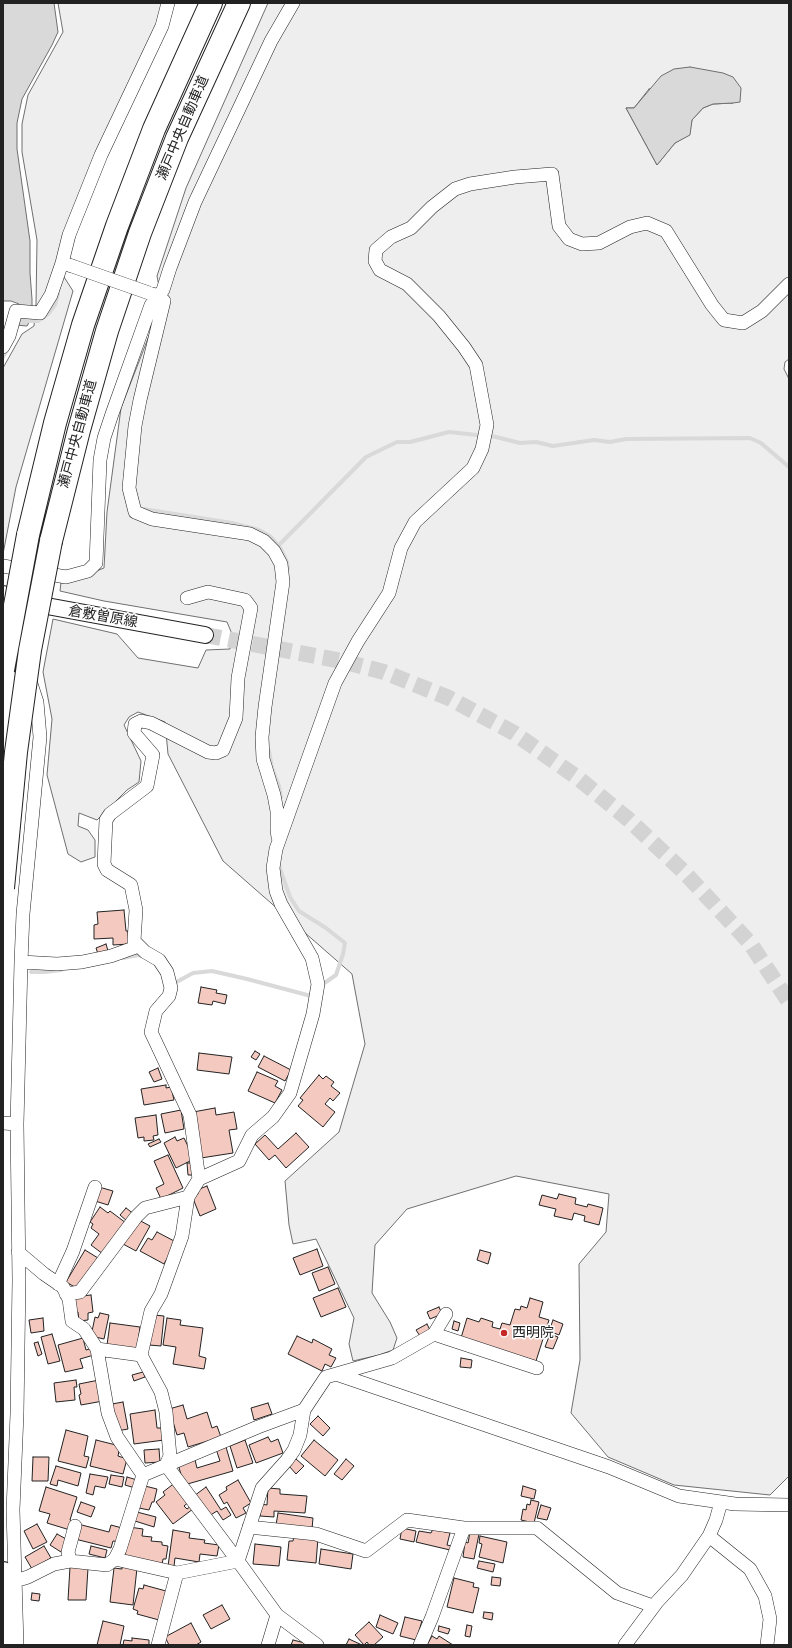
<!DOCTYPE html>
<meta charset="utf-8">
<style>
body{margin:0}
#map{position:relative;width:792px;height:1648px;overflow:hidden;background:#fff;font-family:Helvetica,sans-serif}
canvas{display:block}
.frame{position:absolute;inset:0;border:4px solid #222;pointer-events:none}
</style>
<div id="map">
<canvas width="792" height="1648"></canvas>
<div class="frame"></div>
</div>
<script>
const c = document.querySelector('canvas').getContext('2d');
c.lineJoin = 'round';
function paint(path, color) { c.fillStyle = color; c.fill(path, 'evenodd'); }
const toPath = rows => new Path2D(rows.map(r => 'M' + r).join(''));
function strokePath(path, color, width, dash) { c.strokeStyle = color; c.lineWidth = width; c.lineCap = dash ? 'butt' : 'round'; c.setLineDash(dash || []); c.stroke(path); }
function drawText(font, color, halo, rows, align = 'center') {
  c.font = font + ' Helvetica,"Noto Sans JP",sans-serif'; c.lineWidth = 3; c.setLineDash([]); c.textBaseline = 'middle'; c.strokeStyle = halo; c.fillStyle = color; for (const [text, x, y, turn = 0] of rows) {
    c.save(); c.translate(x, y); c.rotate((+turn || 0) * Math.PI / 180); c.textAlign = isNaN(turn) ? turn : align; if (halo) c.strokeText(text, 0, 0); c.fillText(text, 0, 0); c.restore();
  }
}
const green = toPath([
 [58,3,165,3,57,266,73,291,16,487,3,554,3,368,22,334,34,326,36,304,37,240,22,152,22,124,28,95,63,32,58,3],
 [268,3,789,3,789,359,785,362,784,369,789,379,789,1476,770,1495,674,1485,608,1457,571,1413,580,1360,579,1264,606,1232,609,1194,516,1176,407,1209,375,1245,372,1293,390,1322,397,1338,393,1350,379,1355,353,1361,349,1344,354,1318,316,1239,293,1244,289,1225,285,1181,339,1132,365,1044,352,974,223,861,168,754,165,722,138,712,129,717,124,725,141,761,139,782,127,790,97,820,79,813,78,826,88,830,95,840,95,857,81,862,68,854,47,775,52,719,43,672,53,619,117,634,138,658,198,668,206,650,230,649,232,634,227,622,104,601,60,591,61,582,68,582,104,568,107,512,121,408,162,302,157,276,186,188,268,3],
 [649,89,733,103,713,104,703,108,692,120,689,135,675,143,657,165,626,108,634,108,649,89]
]);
paint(green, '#eee');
strokePath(green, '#6f6f6f', 1);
const water = toPath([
 [3,3,54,3,58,32,52,45,22,99,17,123,17,149,30,241,30,273,32,299,32,317,27,326,16,325,19,313,19,304,11,301,3,301,3,3],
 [690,67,723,73,733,77,741,88,740,102,733,103,713,104,703,108,692,120,690,135,675,143,657,165,626,108,634,108,661,76,674,69,690,67]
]);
paint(water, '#d9d9d9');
strokePath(water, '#6f6f6f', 1);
strokePath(toPath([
 [26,321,38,321,48,314,55,305,58,294],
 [3,357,8,348],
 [492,436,520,443,536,442,553,446,594,440,610,442,626,439,750,438,761,443,789,467],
 [143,509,232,523,259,530,271,537,281,549,287,562,288,568],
 [278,546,366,457,397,442,410,442,449,432,477,435],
 [269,751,272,768,279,786,281,797],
 [279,866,290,897,299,911,326,928,345,943,343,954,336,975,323,984,322,987],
 [123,958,139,955,144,956],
 [31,972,45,972,61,970],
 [173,984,193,973,212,971,247,979,311,996]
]), '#d9d9d9', 4);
const building = toPath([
 [124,910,126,931,128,931,129,944,113,945,113,938,94,939,94,925,98,924,97,912,124,910],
 [106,944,108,951,98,954,96,948,106,944],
 [201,987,217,990,216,993,227,995,225,1004,213,1001,212,1005,198,1003,201,987],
 [255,1051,260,1054,256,1060,251,1057,255,1051],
 [199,1053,232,1057,229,1074,197,1070,199,1053],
 [264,1056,291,1070,285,1081,258,1067,264,1056],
 [158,1068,162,1079,154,1082,149,1072,158,1068],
 [257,1072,278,1081,275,1086,282,1090,275,1103,248,1091,257,1072],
 [319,1075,323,1079,326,1076,334,1082,331,1086,340,1093,333,1101,330,1098,325,1104,335,1112,323,1127,298,1106,303,1100,300,1098,319,1075],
 [166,1085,166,1088,171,1087,174,1100,144,1105,141,1089,166,1085],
 [215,1108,216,1115,234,1112,237,1129,229,1130,233,1153,201,1158,193,1112,215,1108],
 [181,1110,184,1129,165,1133,161,1114,181,1110],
 [156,1115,158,1135,153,1136,154,1140,144,1141,144,1137,138,1138,135,1118,156,1115],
 [296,1133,309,1147,286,1168,275,1155,269,1160,255,1144,265,1135,278,1149,296,1133],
 [175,1137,177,1141,184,1138,194,1159,176,1168,164,1143,175,1137],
 [159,1139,161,1142,150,1147,148,1144,159,1139],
 [168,1155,183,1188,161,1199,156,1188,164,1184,154,1161,168,1155],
 [187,1163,195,1163,196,1175,188,1175,187,1163],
 [207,1186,216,1209,200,1216,192,1196,198,1194,197,1190,207,1186],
 [99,1187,113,1191,108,1205,95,1201,99,1187],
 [559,1194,576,1198,575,1204,587,1207,588,1204,603,1208,599,1225,584,1221,585,1216,574,1213,572,1220,554,1216,556,1209,539,1205,542,1195,557,1199,559,1194],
 [100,1207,108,1213,110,1211,126,1223,103,1254,91,1245,99,1234,91,1228,93,1224,90,1222,100,1207],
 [126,1208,134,1214,127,1221,120,1215,126,1208],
 [137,1219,150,1226,136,1251,123,1244,137,1219],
 [157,1232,176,1242,164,1264,140,1251,148,1238,152,1240,157,1232],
 [317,1249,323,1266,300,1275,293,1258,317,1249],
 [85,1250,98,1258,80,1290,66,1282,85,1250],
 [480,1250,491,1253,488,1264,477,1260,480,1250],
 [328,1267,335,1284,319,1291,312,1273,328,1267],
 [338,1288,346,1307,321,1317,313,1298,338,1288],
 [91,1295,93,1312,88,1313,88,1320,79,1321,78,1312,73,1312,72,1297,91,1295],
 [530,1298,543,1302,539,1317,549,1320,536,1361,461,1338,467,1318,479,1322,481,1318,493,1322,492,1327,500,1329,502,1323,510,1325,515,1309,520,1310,521,1306,527,1308,530,1298],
 [439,1307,442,1314,430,1319,427,1312,439,1307],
 [100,1313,109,1315,104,1339,91,1336,95,1317,98,1318,100,1313],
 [154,1315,164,1316,161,1346,149,1345,154,1315],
 [43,1318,44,1331,31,1333,29,1320,43,1318],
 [167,1318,181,1320,180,1325,203,1328,199,1356,206,1358,204,1369,173,1364,176,1347,163,1345,167,1318],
 [553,1320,563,1324,559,1335,549,1331,553,1320],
 [454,1321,460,1323,458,1331,452,1329,454,1321],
 [110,1323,140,1327,137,1350,107,1345,110,1323],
 [427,1324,430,1330,420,1336,416,1330,427,1324],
 [52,1334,60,1361,48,1364,41,1337,52,1334],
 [550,1334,558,1337,553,1349,545,1347,550,1334],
 [297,1336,312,1343,313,1339,332,1349,329,1355,336,1358,331,1367,325,1364,322,1371,288,1354,297,1336],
 [83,1338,86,1350,93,1348,94,1355,80,1359,83,1368,65,1372,58,1345,83,1338],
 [38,1342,42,1354,38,1356,34,1343,38,1342],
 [461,1358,472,1360,471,1368,460,1367,461,1358],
 [143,1372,145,1377,134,1381,132,1375,143,1372],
 [76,1380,77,1387,74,1387,75,1400,56,1402,54,1383,76,1380],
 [99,1380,103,1401,81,1405,79,1395,81,1394,79,1384,99,1380],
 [123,1402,128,1429,117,1431,112,1404,123,1402],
 [268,1403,272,1414,254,1420,251,1408,268,1403],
 [183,1405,187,1419,207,1412,212,1428,217,1426,221,1437,188,1447,184,1433,177,1435,169,1409,183,1405],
 [155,1410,157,1428,163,1428,164,1440,134,1444,130,1414,155,1410],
 [318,1416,330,1428,323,1436,310,1424,318,1416],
 [66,1430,88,1436,84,1456,89,1457,86,1468,58,1461,66,1430],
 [268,1437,271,1442,278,1439,283,1453,256,1463,249,1445,268,1437],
 [96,1440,120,1446,118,1456,127,1459,123,1474,90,1466,96,1440],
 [245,1440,253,1463,237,1468,230,1446,245,1440],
 [314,1440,338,1460,325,1476,301,1456,314,1440],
 [226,1447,233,1471,184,1485,178,1464,195,1460,197,1468,220,1461,216,1449,226,1447],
 [159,1449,160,1462,145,1463,144,1450,159,1449],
 [33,1457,49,1457,48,1481,32,1481,33,1457],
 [296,1459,304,1466,296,1474,289,1466,296,1459],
 [346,1459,354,1466,342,1480,334,1474,346,1459],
 [56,1466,81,1473,78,1486,58,1480,57,1486,50,1484,56,1466],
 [90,1474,108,1477,105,1488,95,1486,93,1495,86,1493,90,1474],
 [111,1475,124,1477,122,1487,109,1484,111,1475],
 [127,1477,137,1480,135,1488,125,1485,127,1477],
 [238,1480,251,1503,243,1508,246,1513,236,1518,227,1502,224,1504,219,1495,227,1490,226,1487,238,1480],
 [176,1482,190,1501,184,1506,187,1509,191,1506,193,1509,173,1524,156,1502,165,1495,163,1492,176,1482],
 [145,1486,157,1489,154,1502,152,1502,149,1510,139,1508,145,1486],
 [523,1486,536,1490,534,1499,521,1496,523,1486],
 [46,1487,77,1497,70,1520,73,1521,70,1530,47,1523,50,1514,39,1511,46,1487],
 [206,1487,221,1510,226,1507,231,1515,223,1520,217,1511,209,1516,194,1496,206,1487],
 [268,1488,280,1489,280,1494,307,1496,305,1513,274,1511,274,1517,260,1516,261,1504,267,1505,268,1488],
 [531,1500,539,1502,534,1523,521,1520,523,1509,526,1510,527,1504,530,1505,531,1500],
 [81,1502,95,1507,91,1517,77,1512,81,1502],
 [541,1505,551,1508,547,1520,537,1518,541,1505],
 [137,1512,156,1517,154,1527,135,1521,137,1512],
 [278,1513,313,1518,312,1529,276,1525,278,1513],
 [37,1524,47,1542,33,1549,24,1531,37,1524],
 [78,1524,109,1532,111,1525,122,1528,119,1542,113,1541,111,1548,75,1539,78,1524],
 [129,1527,143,1529,142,1536,152,1537,151,1541,162,1542,162,1545,168,1546,166,1559,163,1559,162,1565,124,1559,129,1527],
 [402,1528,416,1531,414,1542,400,1539,402,1528],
 [433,1529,450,1533,447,1545,451,1546,450,1550,416,1542,419,1531,431,1533,433,1529],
 [173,1530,190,1533,189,1538,205,1540,204,1543,219,1545,217,1556,200,1554,199,1562,175,1558,174,1566,168,1566,173,1530],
 [470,1532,479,1534,474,1559,463,1557,465,1542,468,1543,470,1532],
 [57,1534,68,1540,61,1552,50,1545,57,1534],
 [294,1536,318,1538,316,1563,287,1560,289,1541,293,1541,294,1536],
 [480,1536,507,1542,503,1563,479,1557,482,1544,479,1543,480,1536],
 [255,1544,281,1547,279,1566,253,1564,255,1544],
 [44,1546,51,1558,32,1569,25,1557,44,1546],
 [91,1546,107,1550,105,1558,89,1554,91,1546],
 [321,1549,353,1554,351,1569,319,1564,321,1549],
 [479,1561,495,1564,493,1572,477,1568,479,1561],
 [122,1566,137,1568,133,1605,110,1602,114,1568,122,1569,122,1566],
 [70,1567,88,1568,86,1600,68,1600,70,1567],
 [492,1577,501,1578,500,1586,491,1585,492,1577],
 [454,1578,474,1583,473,1587,479,1588,473,1613,447,1607,454,1578],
 [144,1585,166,1591,159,1620,137,1614,138,1611,133,1609,139,1588,143,1589,144,1585],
 [32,1593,40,1594,39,1601,31,1600,32,1593],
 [222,1605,230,1619,211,1629,203,1615,222,1605],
 [484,1612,493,1613,492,1620,483,1618,484,1612],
 [380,1615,398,1623,393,1634,376,1627,380,1615],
 [405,1617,422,1621,416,1640,400,1636,405,1617],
 [103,1621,124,1626,120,1645,97,1645,103,1621],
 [369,1622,383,1637,374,1645,369,1645,367,1642,364,1645,355,1635,369,1622],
 [191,1623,201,1642,196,1645,169,1645,165,1637,191,1623],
 [467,1625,472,1626,470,1637,465,1636,467,1625],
 [439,1626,450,1629,448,1634,438,1631,439,1626],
 [432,1636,437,1639,439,1636,453,1645,427,1645,432,1636],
 [132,1638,149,1640,149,1645,123,1645,124,1640,132,1641,132,1638],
 [349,1639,362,1645,346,1645,349,1639],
 [293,1640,313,1645,291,1645,293,1640]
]);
paint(building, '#f3c9c0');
strokePath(building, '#222', 1);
strokePath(toPath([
 [205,635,342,661,384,672,449,698,514,733,578,778,628,819,685,873,750,943,789,1002]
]), '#d3d3d3', 16, [16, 8]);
const minor = toPath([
 [72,266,62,263,69,235,101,155,162,26,168,3],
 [152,294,159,296,164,301,140,400,135,426,129,488,135,512,152,519,250,534,264,541,274,551,281,564,283,582,265,707,262,737,263,759,274,795,277,811,277,830,278,837],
 [3,347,9,336,16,311,40,313,51,295,62,263],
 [3,566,66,577,88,571,96,563,100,460,104,438,112,414,151,305,163,290,170,268,195,202,271,41,293,3],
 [187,598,208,592,245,600,251,608,238,678,236,718,223,750,216,753,208,752,151,723,141,721,135,724,134,733,153,755,147,786,110,814,106,820,104,864,107,870,131,885,136,910,134,941,145,952,159,960,167,972,171,988,169,996,156,1011,151,1032,190,1115,199,1179],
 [13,629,37,702,40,737,23,914,21,962,17,1124,19,1280,17,1414,13,1510,17,1645],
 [21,962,57,964,82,962,111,956,139,946],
 [3,1123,17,1124],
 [18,1252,44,1274,63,1287,69,1299,72,1321,84,1329,97,1349,141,1355],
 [58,1284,73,1251,95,1187],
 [66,1294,80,1292,136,1217,145,1208,188,1197],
 [434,1334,537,1368],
 [97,1349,108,1413,117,1437,143,1475],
 [339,1375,609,1467,679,1496,735,1504,789,1505],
 [166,1465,170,1456,166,1412,161,1392,141,1355,151,1311,161,1294,182,1236,188,1197,199,1179,239,1161,252,1135,273,1117,290,1093,313,1014,318,984,312,958,281,904,276,891,273,868,276,849,335,683,358,641,389,593,401,548,415,522,473,468,482,449,487,425,476,365,464,347,439,316,407,284,380,270,375,261,376,250,391,237,411,228,432,207,455,189,470,184,515,177,552,174,559,226,569,239,582,244,599,243,630,227,647,223,666,231,712,305,724,320,743,323,762,311,789,284],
 [166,1465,238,1561,262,1488,287,1460,294,1450,300,1435,304,1410],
 [249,1527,316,1534,366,1551,407,1520,464,1528,537,1528,617,1593,653,1606],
 [709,1536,750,1569,765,1596,770,1619,767,1645],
 [115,1559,120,1549,143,1475,258,1427,304,1410,326,1377,392,1358,434,1334,446,1314],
 [70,1561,68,1552,75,1526],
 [15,1581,28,1577,54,1564,70,1561,107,1565,115,1559,177,1573,238,1561,277,1615,317,1645],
 [158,1645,177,1573],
 [268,1645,277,1615],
 [420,1645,432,1617,464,1528],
 [625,1645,657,1602,682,1575,709,1536,716,1520,721,1502]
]);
const tertiary = toPath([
 [3,594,25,602,205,635]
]);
const motorway = toPath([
 [28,535,55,423,83,325,117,226,154,129,211,3],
 [51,541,79,430,107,331,140,233,177,138,239,3],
 [3,1573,5,1645]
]);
strokePath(minor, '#222', 14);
strokePath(tertiary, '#222', 18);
strokePath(motorway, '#222', 24);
strokePath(minor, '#fff', 13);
strokePath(tertiary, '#fff', 16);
strokePath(motorway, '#fff', 22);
const minorBridge = toPath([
 [72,266,149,293]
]);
const motorwayBridge = toPath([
 [3,670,28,535],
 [3,888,16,752,30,650,51,541]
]);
strokePath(minorBridge, '#222', 14, []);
strokePath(motorwayBridge, '#222', 24, []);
strokePath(minorBridge, '#fff', 13);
strokePath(motorwayBridge, '#fff', 22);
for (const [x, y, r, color] of [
 [504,1333,4,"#c62828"]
]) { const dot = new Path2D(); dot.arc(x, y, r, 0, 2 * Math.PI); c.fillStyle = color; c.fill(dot); strokePath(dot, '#fff', 1.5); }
drawText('14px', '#222', '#fff', [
 ["瀬戸中央自動車道",183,128,-67],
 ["瀬戸中央自動車道",78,434,-75],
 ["倉敷曽原線",103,617,10]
]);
drawText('14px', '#222', '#fff', [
 ["西明院",512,1333]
], 'left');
</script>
